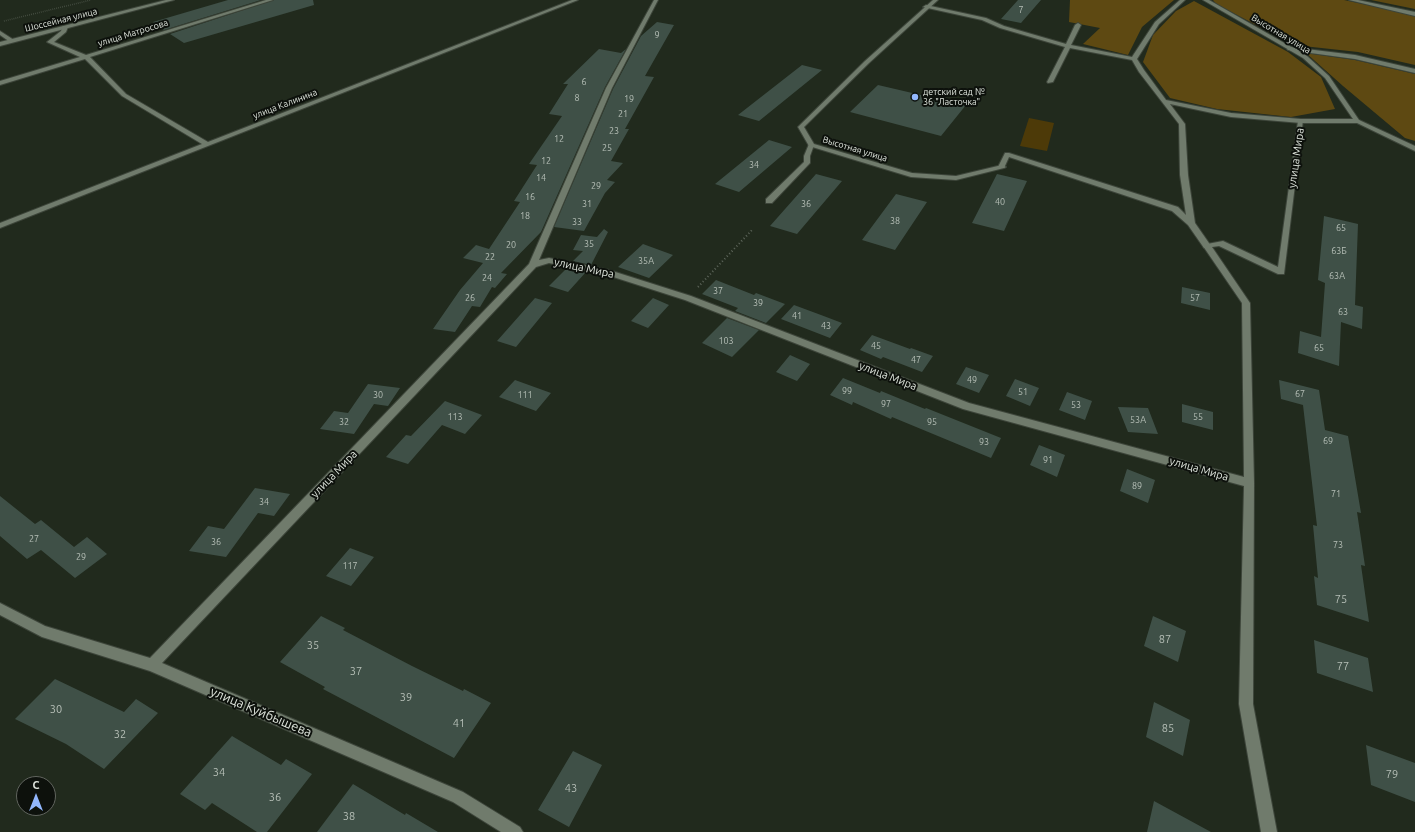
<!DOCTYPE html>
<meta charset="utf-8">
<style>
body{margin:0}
#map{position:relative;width:1415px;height:832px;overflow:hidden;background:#212a1d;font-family:Ubuntu,sans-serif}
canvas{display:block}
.north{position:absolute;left:16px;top:776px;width:40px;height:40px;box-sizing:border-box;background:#0d110c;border:1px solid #61655f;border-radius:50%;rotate:0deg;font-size:11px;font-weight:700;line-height:16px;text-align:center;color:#dee4dc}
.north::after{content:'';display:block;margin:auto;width:14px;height:18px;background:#92b7fd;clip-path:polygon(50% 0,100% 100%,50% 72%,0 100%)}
</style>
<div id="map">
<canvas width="1415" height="832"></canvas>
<div class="north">С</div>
</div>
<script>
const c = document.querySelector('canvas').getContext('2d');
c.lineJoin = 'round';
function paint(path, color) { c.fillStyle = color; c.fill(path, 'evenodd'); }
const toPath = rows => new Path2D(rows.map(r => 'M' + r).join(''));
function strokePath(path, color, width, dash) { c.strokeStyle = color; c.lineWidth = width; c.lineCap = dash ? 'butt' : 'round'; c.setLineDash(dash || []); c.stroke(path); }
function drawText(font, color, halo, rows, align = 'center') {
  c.font = font + ' Ubuntu,sans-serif'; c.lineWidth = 4; c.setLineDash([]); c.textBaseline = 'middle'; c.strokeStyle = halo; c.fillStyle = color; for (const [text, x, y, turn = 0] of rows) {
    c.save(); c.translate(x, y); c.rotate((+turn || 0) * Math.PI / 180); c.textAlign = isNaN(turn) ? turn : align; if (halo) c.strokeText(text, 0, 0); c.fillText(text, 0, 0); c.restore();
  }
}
paint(toPath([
 [1029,118,1054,123,1047,151,1020,146]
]), '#4d3a08');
paint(toPath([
 [1070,0,1174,0,1142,27,1128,55,1083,44,1100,28,1069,22],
 [1213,0,1344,0,1415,15,1415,65,1358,52,1303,46,1281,38,1216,4],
 [1371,0,1415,0,1415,9],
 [1194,1,1288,52,1321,77,1335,109,1291,117,1217,109,1170,98,1143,62,1153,35,1176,11],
 [1306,53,1355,60,1415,74,1415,141,1405,138,1343,86]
]), '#5e4912');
paint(toPath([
 [228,0,261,0,164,30,153,22],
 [274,0,313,0,314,5,184,43,170,34],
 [1018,0,1041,0,1021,23,1001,19],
 [657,22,674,25,645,76,654,77,625,129,629,129,611,161,623,163,607,180,615,182,605,193,584,231,554,227,613,89,641,36],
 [599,49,621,53,626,49,605,87,541,232,501,273,507,274,495,288,492,287,480,307,472,306,455,332,433,329,460,290,483,263,463,258,476,245,489,249,520,202,514,201,537,165,529,164,562,116,549,114,568,84,563,84],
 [802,65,822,70,759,121,738,115],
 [878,85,938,99,966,105,941,136,850,112],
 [769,140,792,147,739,192,715,184],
 [816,174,842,181,797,234,770,226],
 [997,174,1027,181,1004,231,972,223],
 [896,194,927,202,895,250,862,240],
 [1324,216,1358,224,1355,305,1363,307,1362,329,1341,322,1339,366,1298,353,1300,331,1321,337,1325,283,1318,280],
 [604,229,608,232,591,265,573,261,583,251,573,250,581,235,597,237],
 [643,244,673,255,649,278,618,267],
 [567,268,586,272,568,292,549,286],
 [716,280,754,295,756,293,785,304,766,323,735,311,738,308,702,294],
 [1182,287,1210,293,1210,310,1181,303],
 [535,298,552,303,516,347,497,341],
 [653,298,669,305,648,328,631,321],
 [794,305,821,315,842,323,830,338,781,319],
 [727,318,759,330,732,357,702,343],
 [872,335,910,349,911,348,933,356,922,372,883,357,881,359,860,350],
 [790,355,810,364,797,381,776,372],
 [966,367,989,375,979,393,956,384],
 [843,378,880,393,881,391,925,409,926,408,1001,438,991,458,892,417,891,419,853,402,852,405,830,395],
 [1015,379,1039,388,1030,406,1006,396],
 [515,380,551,393,536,411,499,397],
 [1279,380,1319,390,1325,430,1348,436,1361,513,1357,512,1365,566,1361,565,1369,622,1317,605,1314,576,1318,578,1313,525,1317,526,1303,405,1281,399],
 [368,384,400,388,388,406,374,404,354,434,320,429,334,411,348,413],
 [1067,392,1092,401,1085,420,1059,410],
 [445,401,482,415,465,434,442,425,408,464,386,457,406,435,411,436],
 [1182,404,1213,412,1213,430,1182,422],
 [1118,407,1148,408,1158,434,1128,432],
 [1039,445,1065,455,1057,477,1030,465],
 [1127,469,1155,480,1148,503,1120,491],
 [255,488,290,494,274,516,258,513,226,557,189,551,208,526,224,529],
 [0,496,35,524,41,520,74,547,87,537,107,554,75,578,41,550,27,559,0,536],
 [350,548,374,557,351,586,326,576],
 [321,616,345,628,343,630,412,666,463,691,464,689,491,703,454,758,323,689,325,687,280,662],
 [1153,616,1186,631,1178,662,1144,646],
 [1314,640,1368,658,1373,692,1317,673],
 [55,679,124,712,136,699,158,713,104,769,66,744,15,719],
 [1154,702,1190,720,1183,756,1146,737],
 [232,736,281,765,286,759,312,774,267,832,257,832,212,803,205,810,180,794],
 [1366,745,1415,763,1415,802,1371,785],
 [573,751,602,765,569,827,538,810],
 [353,784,405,815,406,813,438,832,317,832],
 [1154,801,1211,832,1147,832]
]), '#3f5047');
const service = toPath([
 [1180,0,1185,0,1159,24,1137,59,1144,70,1166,100,1231,113,1301,119,1357,119,1360,121,1357,123,1301,123,1231,117,1170,104,1185,124,1188,175,1195,223,1211,246,1207,248,1204,248,1188,225,1172,211,1009,157,1004,168,998,167,1005,153,1009,153,1178,207,1186,215,1180,175,1179,124,1139,72,1132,60,1070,48,1053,82,1048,83,1047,82,1065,47,1000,28,982,20,923,7,926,5,986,18,1004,26,1066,44,1075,25,1078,23,1081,25,1071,45,1132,57,1155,22,1180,0],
 [1349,0,1358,0,1415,12,1415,16,1349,0],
 [0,31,14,40,14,42,10,42,0,35,0,31],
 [1290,47,1355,55,1415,69,1415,73,1355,59,1288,50,1287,49,1290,47],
 [809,144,814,145,810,156,810,163,772,203,766,203,766,199,804,162,804,156,809,144]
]);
const minor = toPath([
 [266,0,273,0,90,57,126,94,208,142,572,0,578,0,0,228,0,223,202,144,122,96,85,59,0,85,0,81,80,57,47,42,61,31,63,26,68,27,66,32,54,42,86,55,266,0],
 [654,0,658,0,612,88,539,260,549,258,609,270,691,296,969,403,1244,477,1242,303,1203,246,1207,244,1223,241,1278,267,1298,121,1303,120,1284,274,1278,274,1219,246,1212,247,1250,303,1254,483,1253,704,1277,832,1261,832,1239,704,1244,486,963,409,685,300,604,274,549,263,536,267,162,663,463,792,520,827,523,832,501,832,453,802,150,671,42,637,0,615,0,603,45,626,150,658,529,264,606,88,654,0],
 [933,0,938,0,869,63,804,127,814,144,912,173,956,176,1002,165,1006,167,1004,168,956,180,911,177,809,146,798,127,799,126,865,61,933,0],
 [1203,0,1209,0,1307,56,1329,76,1359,120,1415,146,1415,151,1355,122,1325,78,1303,58,1203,0]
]);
const tertiary = toPath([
 [166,0,174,0,0,46,0,42,166,0]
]);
strokePath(service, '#3d453a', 2);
strokePath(minor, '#3d453a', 2);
strokePath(tertiary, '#3d453a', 2);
strokePath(toPath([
 [4,21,91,0]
]), '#5e665b', 1.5, [0.5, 1.5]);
strokePath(toPath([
 [698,287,753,229]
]), '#5e665b', 2, [1, 2.5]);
paint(service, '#707b6c');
paint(minor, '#707b6c');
paint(tertiary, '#707b6c');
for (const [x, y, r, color] of [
 [915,97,4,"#92b7fd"]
]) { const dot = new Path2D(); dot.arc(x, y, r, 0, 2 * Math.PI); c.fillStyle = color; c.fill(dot); strokePath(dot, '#0d110c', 1.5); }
drawText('9px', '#b6bfb7', null, [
 ["7",1021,10],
 ["9",657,35],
 ["6",584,82],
 ["8",577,98],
 ["19",629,99],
 ["21",623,114],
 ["23",614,131],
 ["12",559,139],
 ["25",607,148],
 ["12",546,161],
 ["34",754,165],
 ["14",541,178],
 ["29",596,186],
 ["16",530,197],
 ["40",1000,202],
 ["31",587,204],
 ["36",806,204],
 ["18",525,216],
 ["38",895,221],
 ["33",577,222],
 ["65",1341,228],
 ["35",589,244],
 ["20",511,245],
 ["63Б",1339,251],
 ["22",490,257],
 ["35А",646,261],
 ["63А",1337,276],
 ["24",487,278],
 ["37",718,291],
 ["26",470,298],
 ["57",1195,298],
 ["39",758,303],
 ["63",1343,312],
 ["41",797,316],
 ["43",826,326],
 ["103",726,341],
 ["45",876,346],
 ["65",1319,348],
 ["47",916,360],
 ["49",972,380],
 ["99",847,391],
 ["51",1023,392],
 ["67",1300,394],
 ["30",378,395],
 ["111",525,395],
 ["97",886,404],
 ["53",1076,405],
 ["113",455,417],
 ["55",1198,417],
 ["53А",1138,420],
 ["32",344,422],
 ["95",932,422],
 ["69",1328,441],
 ["93",984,442],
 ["91",1048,460],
 ["89",1137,486],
 ["71",1336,494],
 ["34",264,502],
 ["27",34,539],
 ["36",216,542],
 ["73",1338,545],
 ["29",81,557],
 ["117",350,566]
]);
drawText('9px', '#dee4dc', '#0d110c', [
 ["Шоссейная улица",61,20,-14],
 ["улица Матросова",133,33,-17],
 ["Высотная улица",1281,34,31],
 ["улица Калинина",285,104,-21],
 ["Высотная улица",855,149,17]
]);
drawText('9px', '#dee4dc', '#0d110c', [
 ["детский сад №",923,92],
 ["36 \"Ласточка\"",923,102]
], 'left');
drawText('11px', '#dee4dc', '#0d110c', [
 ["улица Мира",1296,158,-82],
 ["улица Мира",584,268,12],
 ["улица Мира",888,376,21],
 ["улица Мира",1199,469,16],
 ["улица Мира",334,474,-46]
]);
drawText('11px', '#b6bfb7', null, [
 ["75",1341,599],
 ["87",1165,639],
 ["35",313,645],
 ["77",1343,666],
 ["37",356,671],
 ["39",406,697],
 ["30",56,709],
 ["41",459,723],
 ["85",1168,728],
 ["32",120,734],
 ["34",219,772],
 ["79",1392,774],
 ["43",571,788],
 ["36",275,797],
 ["38",349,816]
]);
drawText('13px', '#dee4dc', '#0d110c', [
 ["улица Куйбышева",261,712,23]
]);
</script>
